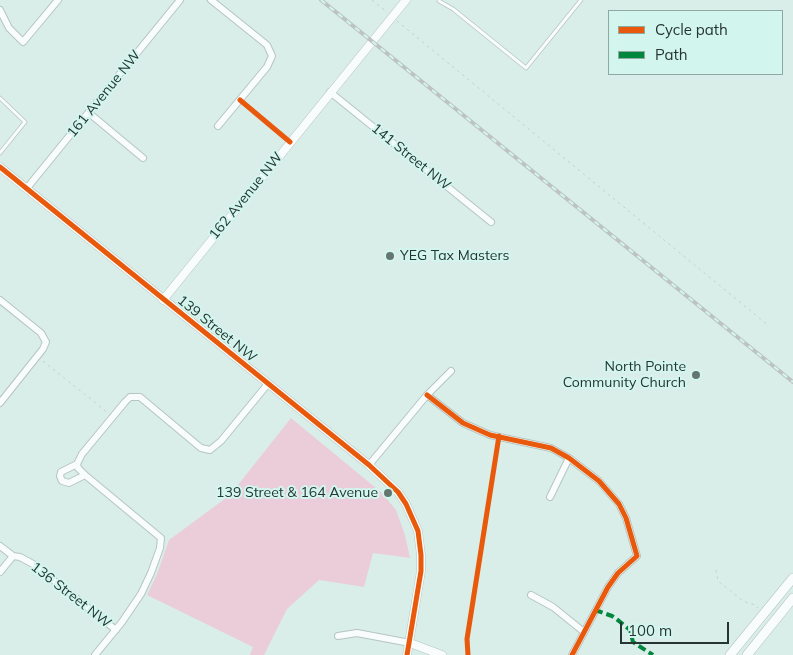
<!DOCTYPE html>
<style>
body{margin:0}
#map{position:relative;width:793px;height:655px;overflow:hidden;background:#daeee9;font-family:Mulish,sans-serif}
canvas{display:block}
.legend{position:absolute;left:608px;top:10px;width:175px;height:65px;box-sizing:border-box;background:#d2f6ee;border:1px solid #8da9a2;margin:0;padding:6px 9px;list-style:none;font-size:15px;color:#263531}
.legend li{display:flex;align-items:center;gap:10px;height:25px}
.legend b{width:25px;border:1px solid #8da9a2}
.scale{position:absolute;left:620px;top:622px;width:109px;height:22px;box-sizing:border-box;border:2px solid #263531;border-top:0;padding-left:6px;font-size:15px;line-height:18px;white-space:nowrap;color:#263531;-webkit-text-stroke:4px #d2f6ee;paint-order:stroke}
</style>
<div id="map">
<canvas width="793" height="655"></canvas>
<ul class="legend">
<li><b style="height:6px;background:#e8590c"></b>Cycle path</li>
<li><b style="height:6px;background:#00873e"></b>Path</li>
</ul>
<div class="scale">100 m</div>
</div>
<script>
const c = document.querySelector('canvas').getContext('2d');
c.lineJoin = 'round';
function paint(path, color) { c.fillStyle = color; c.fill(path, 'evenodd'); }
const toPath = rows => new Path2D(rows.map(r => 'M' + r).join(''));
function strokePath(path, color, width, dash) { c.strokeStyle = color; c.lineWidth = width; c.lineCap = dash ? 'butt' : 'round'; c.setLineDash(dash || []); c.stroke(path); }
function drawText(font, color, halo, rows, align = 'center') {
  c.font = font + ' Mulish,sans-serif'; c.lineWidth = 4; c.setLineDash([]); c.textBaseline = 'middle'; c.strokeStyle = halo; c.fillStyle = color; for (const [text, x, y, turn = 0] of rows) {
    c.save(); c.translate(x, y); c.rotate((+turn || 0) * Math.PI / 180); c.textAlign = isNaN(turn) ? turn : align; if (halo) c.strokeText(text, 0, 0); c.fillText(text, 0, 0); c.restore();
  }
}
paint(toPath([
 [291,418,382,493,396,510,405,535,410,558,373,553,364,587,319,580,287,609,264,655,250,655,253,647,147,595,157,574,169,540,230,495]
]), '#eacdd8');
const service = toPath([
 [439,1,453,9,526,68,581,0],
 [0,98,25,122,0,153]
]);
const minor = toPath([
 [211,0,267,45,272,56,267,67,218,126],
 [0,10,9,28,23,42,58,0],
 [330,92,491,222],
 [89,113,143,158],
 [27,188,180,0],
 [0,300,41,333,46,342,43,349,0,403],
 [427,395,463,423,490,435,551,448,569,458,599,481,619,504,626,518,637,556,618,573,608,587,572,655],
 [77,464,82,454,125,402,130,397,140,397,201,448,210,450,221,441,267,385],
 [77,464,78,468,85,475,161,538,160,548,151,573,141,594,122,622,95,655],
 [77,464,61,472,60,476,62,481,69,483,85,475],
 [369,465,427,395,451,371],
 [550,497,569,458],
 [0,546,13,556,20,557,33,564,116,630],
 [0,572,13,556],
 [531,595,553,607,584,632],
 [338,636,357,633,410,643]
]);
const tertiary = toPath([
 [0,167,369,465,398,492,406,504,418,531,421,555,421,571,407,655],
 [163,300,406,0],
 [410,643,442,655]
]);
const secondary = toPath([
 [730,655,793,578],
 [747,655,793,598]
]);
strokePath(service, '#b5c5c1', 4.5);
strokePath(minor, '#b5c5c1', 8);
strokePath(tertiary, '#b5c5c1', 9);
strokePath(secondary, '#b5c5c1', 10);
strokePath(toPath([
 [372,0,387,12],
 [397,21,769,326],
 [43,361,108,413],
 [716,570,718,581,743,601,755,605,758,608]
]), '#c6cdcc', 1, [2.5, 4]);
strokePath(service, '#f9fcfc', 3);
strokePath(minor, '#f9fcfc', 6);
strokePath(tertiary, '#f9fcfc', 8);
strokePath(secondary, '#f9fcfc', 9);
const rail = toPath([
 [321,0,793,382]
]);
strokePath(rail, '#bdc3c1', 4);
strokePath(rail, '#d2f6ee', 2, [5.5]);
strokePath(toPath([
 [595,610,612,616,619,621,630,630,633,642,653,655]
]), '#00873e', 4, [8, 4]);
strokePath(toPath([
 [240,100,290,142],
 [0,167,369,465,398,492,406,504,418,531,421,555,421,571,407,655],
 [427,395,463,423,490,435,551,448,569,458,599,481,619,504,626,518,637,556,618,573,608,587,572,655],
 [468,655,467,639,499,436]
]), '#e8590c', 5);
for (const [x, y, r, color] of [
 [390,256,5,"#657671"],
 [696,375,5,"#657671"],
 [388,493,5,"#657671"]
]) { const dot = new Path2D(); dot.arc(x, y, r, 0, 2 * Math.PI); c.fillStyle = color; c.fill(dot); strokePath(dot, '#d2f6ee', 2); }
drawText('14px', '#263531', '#d2f6ee', [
 ["161 Avenue NW",104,94,-51],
 ["141 Street NW",411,157,39],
 ["162 Avenue NW",246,196,-51],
 ["139 Street NW",217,329,39],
 ["136 Street NW",71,595,38]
]);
drawText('14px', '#263531', '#d2f6ee', [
 ["YEG Tax Masters",400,256,"left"],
 ["North Pointe",686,367],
 ["Community Church",686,383],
 ["139 Street & 164 Avenue",378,493]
], 'right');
</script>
